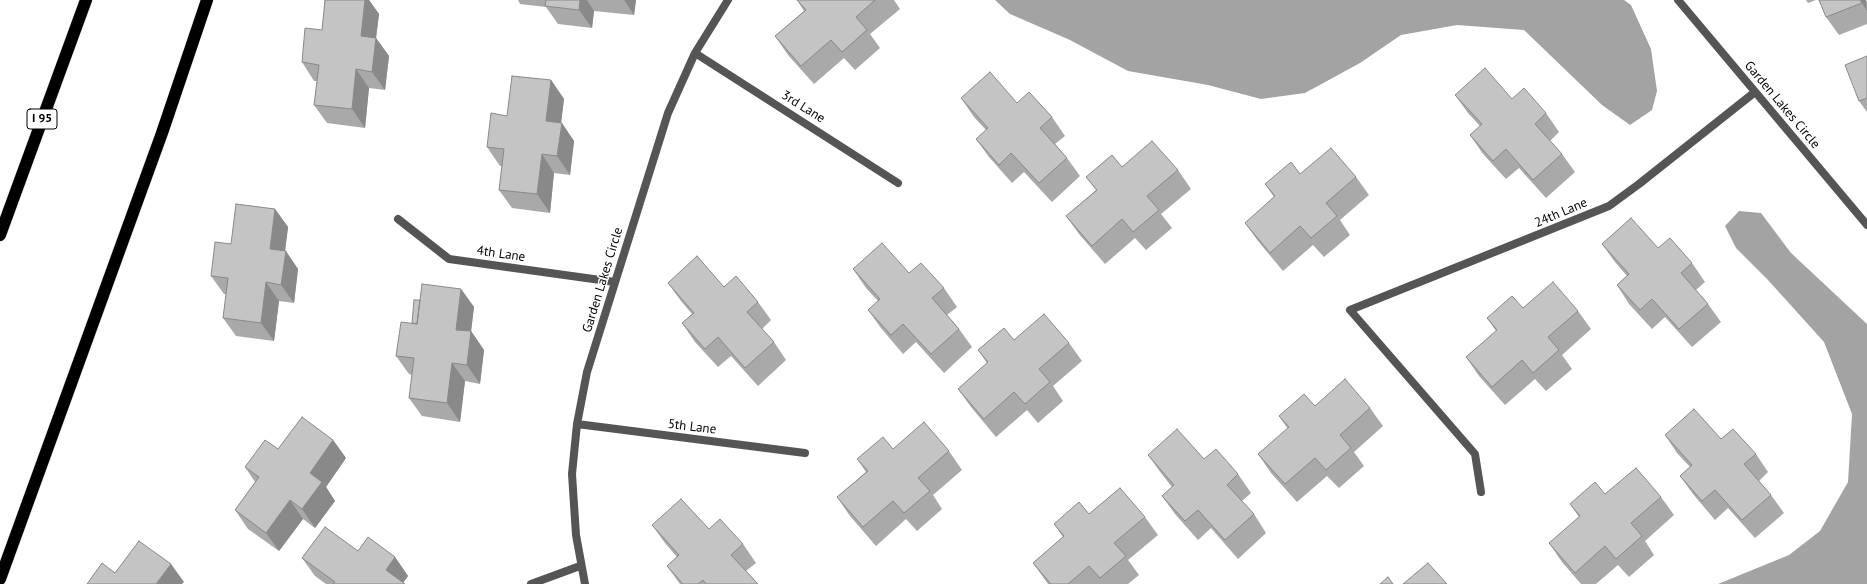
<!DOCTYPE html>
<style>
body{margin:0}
canvas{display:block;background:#fff}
</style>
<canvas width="1867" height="584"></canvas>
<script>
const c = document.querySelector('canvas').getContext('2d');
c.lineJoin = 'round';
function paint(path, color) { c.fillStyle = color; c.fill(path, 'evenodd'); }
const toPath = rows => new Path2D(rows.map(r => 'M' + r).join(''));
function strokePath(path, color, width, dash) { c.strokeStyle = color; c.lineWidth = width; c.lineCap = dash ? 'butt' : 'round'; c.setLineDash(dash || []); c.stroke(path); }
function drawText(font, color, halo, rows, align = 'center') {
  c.font = font + ' "PT Sans",sans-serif'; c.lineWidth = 3; c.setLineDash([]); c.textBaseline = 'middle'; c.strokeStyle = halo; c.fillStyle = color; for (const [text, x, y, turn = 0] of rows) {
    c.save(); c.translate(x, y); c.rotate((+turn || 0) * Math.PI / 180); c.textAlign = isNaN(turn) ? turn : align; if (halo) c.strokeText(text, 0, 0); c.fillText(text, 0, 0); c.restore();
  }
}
paint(toPath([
 [995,0,1624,0,1631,5,1651,49,1657,91,1652,110,1630,125,1602,105,1524,30,1457,25,1401,35,1360,63,1305,93,1261,99,1208,85,1128,71,1070,40,1010,14],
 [1739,211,1761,213,1791,253,1867,324,1867,584,1718,584,1789,555,1820,531,1848,482,1852,414,1824,342,1768,280,1736,248,1725,226]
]), '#a3a3a3');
const motorway = toPath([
 [0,235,86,0],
 [0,579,162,133,207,0]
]);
strokePath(motorway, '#dbdbdb', 13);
strokePath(toPath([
 [1678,0,1867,225],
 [695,53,898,183],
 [398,219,449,259,615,282],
 [577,424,805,453],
 [1481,492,1475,454,1350,310,1609,206,1639,184,1755,92],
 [531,584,580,566],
 [585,584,576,535,572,474,577,424,587,372,668,113,695,53,728,0]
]), '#555', 8);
strokePath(motorway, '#000', 12);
paint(toPath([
 [325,0,369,0,379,14,376,38,389,56,385,90,369,88,365,128,327,123,314,105,317,81,314,81,302,62,322,30],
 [518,0,636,0,634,15,594,11,592,28,558,24,546,7,520,4],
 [797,0,894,0,900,9,870,34,880,48,855,70,844,58,814,84,788,55,775,36,804,11],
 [1806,0,1816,0,1808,3],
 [1819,0,1866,0,1867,2,1867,24,1839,35,1826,17],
 [1867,56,1867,112,1859,101],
 [551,80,564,99,561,123,574,141,570,175,554,173,550,213,512,208,499,190,502,166,500,166,487,147,507,116],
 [1455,95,1512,99,1546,113,1559,132,1550,141,1562,154,1575,172,1546,198,1519,168,1506,179,1483,154,1470,135,1480,126,1468,113],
 [961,98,1017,103,1052,117,1065,136,1055,144,1067,158,1080,176,1052,202,1024,172,1012,183,989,157,976,139,986,130,974,117],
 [1122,167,1178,170,1191,189,1161,214,1172,228,1146,250,1135,238,1105,264,1079,234,1066,216,1096,190,1086,177],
 [1300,174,1356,177,1369,195,1340,220,1350,235,1324,257,1313,245,1283,271,1258,241,1245,223,1274,197,1265,184],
 [275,209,288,227,285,251,298,269,294,303,279,301,274,341,236,336,223,318,226,294,224,294,211,276,231,244],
 [1602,244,1658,248,1692,263,1705,282,1696,290,1708,304,1721,322,1692,347,1665,317,1652,329,1629,304,1617,285,1627,276,1615,262],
 [853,269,909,273,944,288,957,307,947,315,959,329,972,347,944,373,916,342,903,354,881,328,868,310,878,301,866,288],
 [668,283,724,287,758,302,771,320,762,329,774,342,786,360,758,386,731,356,718,367,695,342,682,323,692,314,681,301],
 [461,289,474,307,471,331,484,350,480,384,465,381,460,422,422,416,409,398,412,375,409,374,396,356,412,323,420,300],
 [1523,308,1578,311,1591,329,1562,355,1572,369,1546,391,1535,379,1505,405,1479,376,1466,357,1496,331,1487,318],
 [1014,340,1069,343,1082,361,1053,386,1063,401,1038,423,1027,410,996,437,971,407,958,389,987,363,978,350],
 [1315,406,1370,408,1383,426,1354,452,1364,466,1339,488,1327,476,1297,502,1271,473,1258,454,1288,429,1279,416],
 [1665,435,1721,439,1756,454,1768,472,1759,481,1771,495,1784,513,1755,538,1728,508,1715,520,1693,494,1680,476,1690,467,1677,453],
 [333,440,346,458,326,487,335,501,315,528,303,519,279,551,248,529,235,510,255,482,245,467,278,449],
 [893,449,949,451,962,470,933,495,942,509,917,531,906,519,876,546,850,516,837,497,866,472,857,459],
 [1148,455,1204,459,1238,474,1251,493,1242,501,1254,514,1266,533,1238,559,1211,528,1198,540,1175,514,1162,496,1172,487,1161,473],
 [1605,494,1661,497,1674,515,1645,541,1654,555,1629,577,1618,565,1596,584,1581,584,1562,562,1549,543,1579,517,1570,504],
 [1089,514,1145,517,1158,535,1128,560,1139,575,1128,584,1048,584,1033,563,1063,537,1054,524],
 [652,525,709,529,743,544,756,563,746,571,758,584,680,584,667,566,677,557,665,543],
 [358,551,395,557,408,576,403,583,405,584,326,584,315,576,302,558]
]), '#a9a9a9');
paint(toPath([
 [365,0,369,0,379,14,374,54,361,36],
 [580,0,587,0,594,11,592,28,579,10],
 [624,0,636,0,634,15],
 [1860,0,1866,0,1867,11,1862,3],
 [376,38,389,56,385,90,372,72],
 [356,69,369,88,365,128,352,109],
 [551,80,564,99,559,139,546,121],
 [562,123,574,141,570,175,557,156],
 [542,154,554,173,550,213,537,194],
 [275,209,288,227,283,267,270,249],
 [286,251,298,269,294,303,281,285],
 [266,282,279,301,274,341,261,323],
 [461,289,474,307,469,348,456,330],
 [471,331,484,350,480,384,467,365],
 [452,363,465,381,460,422,447,403],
 [333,440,346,458,326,487,335,501,315,528,302,509,310,473],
 [290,500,303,519,279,551,266,533],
 [395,557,408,576,402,584,386,570],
 [171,564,184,582,182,584,156,584]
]), '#898989');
const building = toPath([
 [325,0,365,0,361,36,376,38,372,72,356,69,352,109,314,105,319,65,302,62,305,28,322,30,325,0],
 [546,0,580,0,579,10,545,6,546,0],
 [797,0,875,0,856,17,867,30,842,52,831,40,801,66,775,36,806,10,797,0],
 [1819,0,1860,0,1862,3,1826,17,1819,0],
 [1867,56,1867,98,1859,101,1845,65,1867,56],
 [1485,68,1512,99,1524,88,1546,113,1535,124,1562,154,1533,180,1506,149,1493,161,1470,135,1482,124,1455,95,1485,68],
 [990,72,1017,103,1029,92,1052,117,1040,128,1067,158,1039,183,1011,153,999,165,976,139,988,128,961,98,990,72],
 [512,76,551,80,546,121,562,123,557,156,542,154,537,194,499,190,504,149,487,147,491,113,507,116,512,76],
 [1152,141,1178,170,1147,196,1159,210,1133,232,1122,219,1092,246,1066,216,1097,190,1086,177,1112,155,1122,167,1152,141],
 [1331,148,1356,177,1326,203,1337,216,1311,238,1300,226,1270,253,1245,223,1275,196,1265,184,1291,162,1300,174,1331,148],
 [236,204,275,209,270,249,286,251,281,285,266,282,261,323,223,318,228,278,211,276,215,242,231,244,236,204],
 [1631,218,1658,248,1670,238,1692,263,1681,273,1708,304,1679,329,1652,299,1640,310,1617,285,1629,274,1602,244,1631,218],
 [882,243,909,273,921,263,944,288,932,298,959,329,931,354,903,324,891,335,868,310,880,299,853,269,882,243],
 [697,256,724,287,736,276,758,302,747,312,774,342,745,368,718,337,705,349,682,323,694,313,668,283,697,256],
 [1553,282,1578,311,1548,337,1559,350,1533,373,1522,360,1492,387,1466,357,1497,330,1487,318,1512,296,1523,308,1553,282],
 [422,284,461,289,456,330,471,331,467,365,452,363,447,403,409,398,414,358,396,356,401,322,417,324,422,284],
 [414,300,420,300,417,324,412,323,414,300],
 [1044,314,1069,343,1039,369,1050,382,1025,404,1014,392,984,419,958,389,988,362,978,350,1004,328,1014,340,1044,314],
 [1345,379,1370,408,1340,435,1351,448,1326,470,1315,458,1285,484,1258,454,1289,427,1279,416,1304,394,1315,406,1345,379],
 [1694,409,1721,439,1733,429,1756,454,1744,464,1771,495,1742,520,1715,490,1702,501,1680,476,1692,465,1665,435,1694,409],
 [302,417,333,440,310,473,322,482,302,509,290,500,266,533,235,510,259,477,245,467,265,440,278,449,302,417],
 [924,422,949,451,918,478,930,491,904,513,893,501,863,527,837,497,868,471,857,459,883,437,893,449,924,422],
 [1177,429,1204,459,1216,449,1238,474,1227,485,1254,514,1225,540,1198,510,1185,521,1162,496,1174,485,1148,455,1177,429],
 [1636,468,1661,497,1631,523,1642,536,1616,559,1605,546,1575,573,1549,543,1580,516,1570,504,1595,482,1605,494,1636,468],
 [1120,488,1145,517,1114,543,1126,556,1100,578,1089,566,1068,584,1051,584,1033,563,1064,536,1054,524,1079,502,1089,514,1120,488],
 [681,499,709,529,720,519,743,544,731,555,758,584,706,584,703,580,698,584,683,584,667,566,679,555,652,525,681,499],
 [325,527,358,551,368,537,395,557,386,570,405,584,333,584,335,582,302,558,325,527],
 [139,541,171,564,156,584,87,584,102,563,115,573,139,541],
 [1428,563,1447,584,1403,584,1428,563],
 [1388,577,1393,584,1380,584,1388,577]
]);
paint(building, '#c4c4c4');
strokePath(building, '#898989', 1);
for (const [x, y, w] of [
 [42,119,30]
]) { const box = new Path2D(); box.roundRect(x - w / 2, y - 10, w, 20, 3); c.fillStyle = '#fff'; c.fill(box); strokePath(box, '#000', 1); }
drawText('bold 12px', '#000', null, [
 ["I 95",42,119]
]);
drawText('13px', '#000', '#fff', [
 ["Garden Lakes Circle",1782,105,50],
 ["3rd Lane",803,107,32],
 ["24th Lane",1561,213,-23],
 ["4th Lane",501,254,8],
 ["Garden Lakes Circle",603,280,-73],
 ["5th Lane",692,427,7]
]);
</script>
